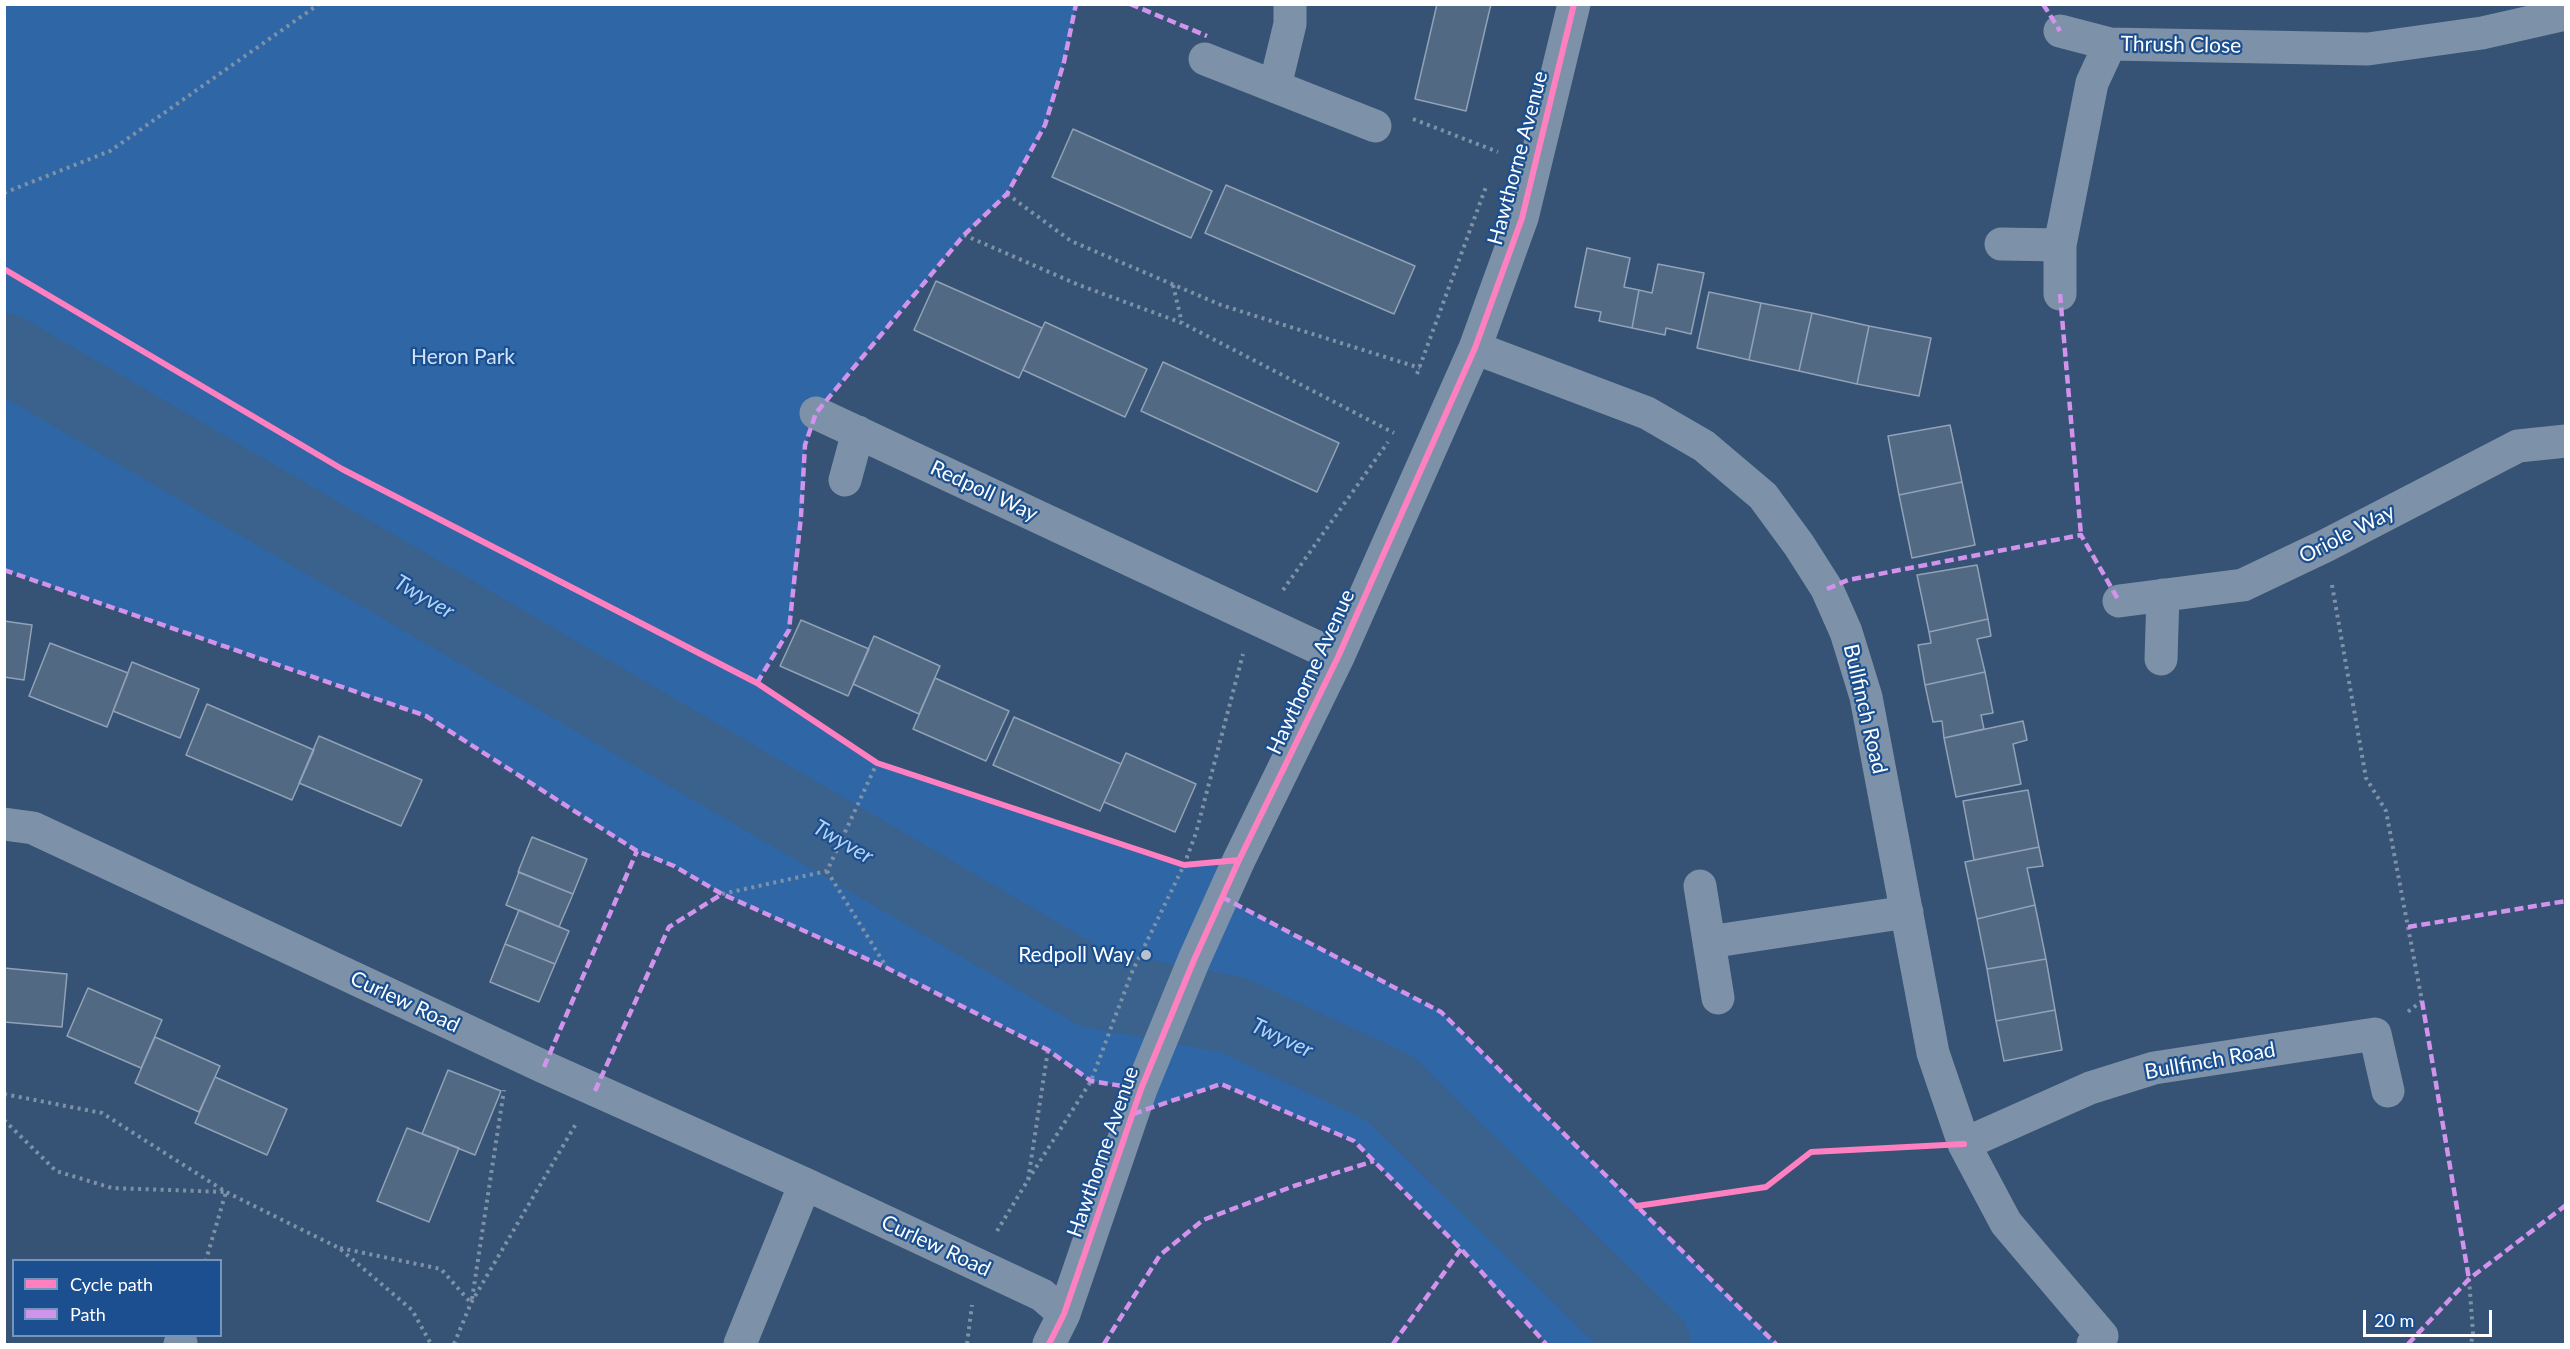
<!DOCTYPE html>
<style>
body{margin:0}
#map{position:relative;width:2570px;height:1349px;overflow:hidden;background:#365274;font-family:Lato,sans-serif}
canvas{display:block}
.frame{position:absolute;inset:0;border:6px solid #fff;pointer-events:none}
.legend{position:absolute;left:12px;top:1259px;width:210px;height:78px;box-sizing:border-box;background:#1b4f8f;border:2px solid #7695bc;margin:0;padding:8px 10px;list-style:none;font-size:18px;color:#fff}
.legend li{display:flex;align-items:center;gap:12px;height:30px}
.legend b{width:30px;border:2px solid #7695bc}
.scale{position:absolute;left:2363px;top:1310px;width:129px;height:27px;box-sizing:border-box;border:3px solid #fff;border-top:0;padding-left:8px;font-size:18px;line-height:21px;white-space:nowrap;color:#fff;-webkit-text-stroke:4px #1b4f8f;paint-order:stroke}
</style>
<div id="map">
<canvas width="2570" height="1349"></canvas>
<div class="frame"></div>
<ul class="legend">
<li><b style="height:8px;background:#ff80c0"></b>Cycle path</li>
<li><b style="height:8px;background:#d193ec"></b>Path</li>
</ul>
<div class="scale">20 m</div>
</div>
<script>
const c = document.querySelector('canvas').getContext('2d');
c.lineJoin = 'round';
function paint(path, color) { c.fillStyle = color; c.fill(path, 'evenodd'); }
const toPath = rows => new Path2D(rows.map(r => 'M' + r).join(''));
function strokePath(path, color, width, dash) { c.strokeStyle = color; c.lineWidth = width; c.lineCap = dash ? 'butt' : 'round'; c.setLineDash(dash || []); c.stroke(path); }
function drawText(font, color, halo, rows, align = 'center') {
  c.font = font + ' Lato,sans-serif'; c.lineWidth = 4.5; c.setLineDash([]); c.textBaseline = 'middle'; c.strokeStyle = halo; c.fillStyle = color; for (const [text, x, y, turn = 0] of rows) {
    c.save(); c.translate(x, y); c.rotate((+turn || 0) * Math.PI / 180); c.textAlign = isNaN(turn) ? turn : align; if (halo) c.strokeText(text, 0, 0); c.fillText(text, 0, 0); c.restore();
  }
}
paint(toPath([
 [4,5,1076,5,1064,62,1045,125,1007,194,964,235,816,413,805,445,801,516,789,630,757,683,877,763,1184,865,1239,860,1222,897,1441,1012,1776,1344,1546,1344,1461,1249,1354,1141,1221,1084,1133,1114,1141,1089,1091,1081,1047,1050,887,968,722,894,674,866,637,851,426,716,5,570]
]), '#2f66a5');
strokePath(toPath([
 [4,352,1094,989,1233,1015,1389,1088,1652,1344]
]), '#3b618d', 78);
const building = toPath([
 [1437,4,1491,4,1466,111,1415,99,1437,4],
 [1073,129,1212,191,1191,238,1052,177,1073,129],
 [1226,185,1415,266,1394,314,1205,233,1226,185],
 [1587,248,1630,258,1624,287,1639,290,1632,328,1599,321,1601,312,1575,307,1587,248],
 [1658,264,1704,273,1691,334,1666,328,1665,335,1632,328,1639,290,1652,293,1658,264],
 [936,281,1042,328,1019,378,914,330,936,281],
 [1709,292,1761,303,1749,360,1697,348,1709,292],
 [1761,303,1812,313,1799,371,1749,360,1761,303],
 [1812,313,1869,326,1857,384,1799,371,1812,313],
 [1045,322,1147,369,1125,417,1023,370,1045,322],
 [1869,326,1931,338,1919,396,1857,384,1869,326],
 [1163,362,1339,443,1317,492,1141,411,1163,362],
 [1950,425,1962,482,1899,495,1888,436,1950,425],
 [1962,482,1975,545,1912,558,1899,495,1962,482],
 [1977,565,1988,619,1929,632,1917,575,1977,565],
 [1988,619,1991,636,1977,639,1985,672,1925,685,1918,645,1931,643,1929,632,1988,619],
 [801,620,869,649,848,696,780,666,801,620],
 [4,621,32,625,24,680,4,677,4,621],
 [874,636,940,666,919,714,853,684,874,636],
 [50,643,128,673,107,727,29,696,50,643],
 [132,662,199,689,180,738,113,711,132,662],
 [1985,672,1993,713,1981,715,1984,729,1944,738,1942,721,1933,722,1925,685,1985,672],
 [935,678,1009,711,986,761,913,729,935,678],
 [207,704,314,750,292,800,186,755,207,704],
 [1014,717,1121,764,1100,811,993,765,1014,717],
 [2023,721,2027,740,2013,744,2021,784,1956,797,1944,738,2023,721],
 [319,736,422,780,401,826,299,783,319,736],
 [1126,753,1196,784,1175,832,1104,802,1126,753],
 [2028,790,2039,847,1974,860,1963,801,2028,790],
 [532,837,587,859,573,894,518,872,532,837],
 [2039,847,2043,866,2027,868,2035,905,1977,919,1965,862,2039,847],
 [519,872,573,894,559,927,506,905,519,872],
 [2035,905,2046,959,1987,969,1977,919,2035,905],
 [519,910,569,931,555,964,505,944,519,910],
 [505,944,555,964,539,1002,490,982,505,944],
 [2046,959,2055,1010,1996,1021,1987,969,2046,959],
 [4,968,67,974,62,1027,4,1022,4,968],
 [88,988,162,1020,141,1068,67,1036,88,988],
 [2055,1010,2062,1050,2004,1061,1996,1021,2055,1010],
 [155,1037,220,1066,199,1112,135,1083,155,1037],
 [448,1070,501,1091,475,1155,422,1134,448,1070],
 [215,1077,287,1109,267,1155,195,1123,215,1077],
 [407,1128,459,1148,429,1222,377,1201,407,1128]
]);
paint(building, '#526984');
strokePath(building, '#92a2b6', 1.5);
strokePath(toPath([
 [1413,119,1498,152],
 [4,193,110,151,319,4],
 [1007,194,1071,241,1221,305,1420,368],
 [964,235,1079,285,1182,323,1394,433],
 [1173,285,1182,323],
 [1417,374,1487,184],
 [4,570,6,570],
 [2332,585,2366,778,2386,811,2422,1001,2406,1013],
 [1283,590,1388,442],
 [827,871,887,968],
 [722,894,827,871,877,763],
 [4,1094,102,1113,226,1192,339,1248,412,1310,431,1344],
 [4,1120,56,1171,112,1188,226,1192,206,1260],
 [1028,1180,1091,1081,1132,972,1184,865,1196,833,1243,654],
 [997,1231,1028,1180,1048,1050],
 [340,1248,441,1269,471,1303],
 [2469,1279,2473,1333,2471,1344],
 [472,1299,504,1090],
 [454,1344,471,1303,577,1122],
 [967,1344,972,1305]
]), '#7d92a8', 4, [3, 4.5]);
strokePath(toPath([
 [2060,31,2110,44],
 [1205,59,1375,126],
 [1275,86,1290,24,1290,4],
 [2001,244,2060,245,2092,83,2110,44,2368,49,2482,33,2566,14],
 [2060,294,2060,245],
 [1475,348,1647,413,1704,446,1763,496,1799,545,1827,589,1846,632,1866,697,1933,1053,1964,1144,2006,1223,2102,1336,2093,1344],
 [816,413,1338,657],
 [845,480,858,432],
 [2119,601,2243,585,2325,546,2518,446,2566,441],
 [2161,659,2163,595],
 [4,824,33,828,544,1067,805,1184,1042,1295,1064,1314],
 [1700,886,1718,998],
 [1709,942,1907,912],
 [1964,1144,2090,1088,2154,1068,2375,1034,2388,1091],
 [180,1344,181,1343],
 [740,1344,805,1184],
 [1049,1344,1064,1314,1141,1089,1194,960,1239,860,1338,657,1475,348,1522,218,1574,4]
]), '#7d92a8', 33);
strokePath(toPath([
 [1130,4,1207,36],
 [2043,4,2060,31],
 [2060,294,2081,535],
 [4,570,426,716,637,851,674,866,722,894,887,968,1048,1050,1091,1081,1141,1089],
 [1827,589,1848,580,2081,535,2119,601],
 [757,683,789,630,801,516,805,445,816,413,964,235,1007,194,1045,125,1064,62,1076,4],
 [1222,897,1441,1012,1776,1344],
 [2408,927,2566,901],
 [2422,1001,2469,1279],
 [544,1067,637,851],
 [595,1091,669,927,722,894],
 [1133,1114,1221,1084,1354,1141,1461,1249,1546,1344],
 [1104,1344,1160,1255,1203,1220,1294,1186,1374,1161],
 [1393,1344,1461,1249],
 [2408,1344,2469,1279,2566,1205]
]), '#d193ec', 4.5, [9, 4.5]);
strokePath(toPath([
 [4,269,342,469,757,683,877,763,1184,865,1239,860],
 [1637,1206,1766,1187,1811,1152,1964,1144],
 [1049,1344,1064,1314,1141,1089,1194,960,1239,860,1338,657,1475,348,1522,218,1574,4]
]), '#ff80c0', 6);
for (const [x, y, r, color] of [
 [1146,955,6,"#b9c2ce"]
]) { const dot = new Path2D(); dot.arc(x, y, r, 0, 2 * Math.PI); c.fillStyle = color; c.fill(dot); strokePath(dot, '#1b4f8f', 2); }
drawText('21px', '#fff', '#1b4f8f', [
 ["Thrush Close",2181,45,1],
 ["Hawthorne Avenue",1518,158,-75],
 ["Redpoll Way",984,491,25],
 ["Oriole Way",2347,534,-27],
 ["Hawthorne Avenue",1311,672,-65],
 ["Bullfinch Road",1865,709,77],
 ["Curlew Road",405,1002,25],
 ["Bullfinch Road",2210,1061,-10],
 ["Hawthorne Avenue",1103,1152,-71],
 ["Curlew Road",936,1246,25]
]);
drawText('21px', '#cfe3fa', '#1b4f8f', [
 ["Heron Park",463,357]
]);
drawText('21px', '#fff', '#1b4f8f', [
 ["Redpoll Way",1134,955]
], 'right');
drawText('italic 22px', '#b5d3f5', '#1b4f8f', [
 ["Twyver",424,597,30],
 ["Twyver",843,842,30],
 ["Twyver",1282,1038,25]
]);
</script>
